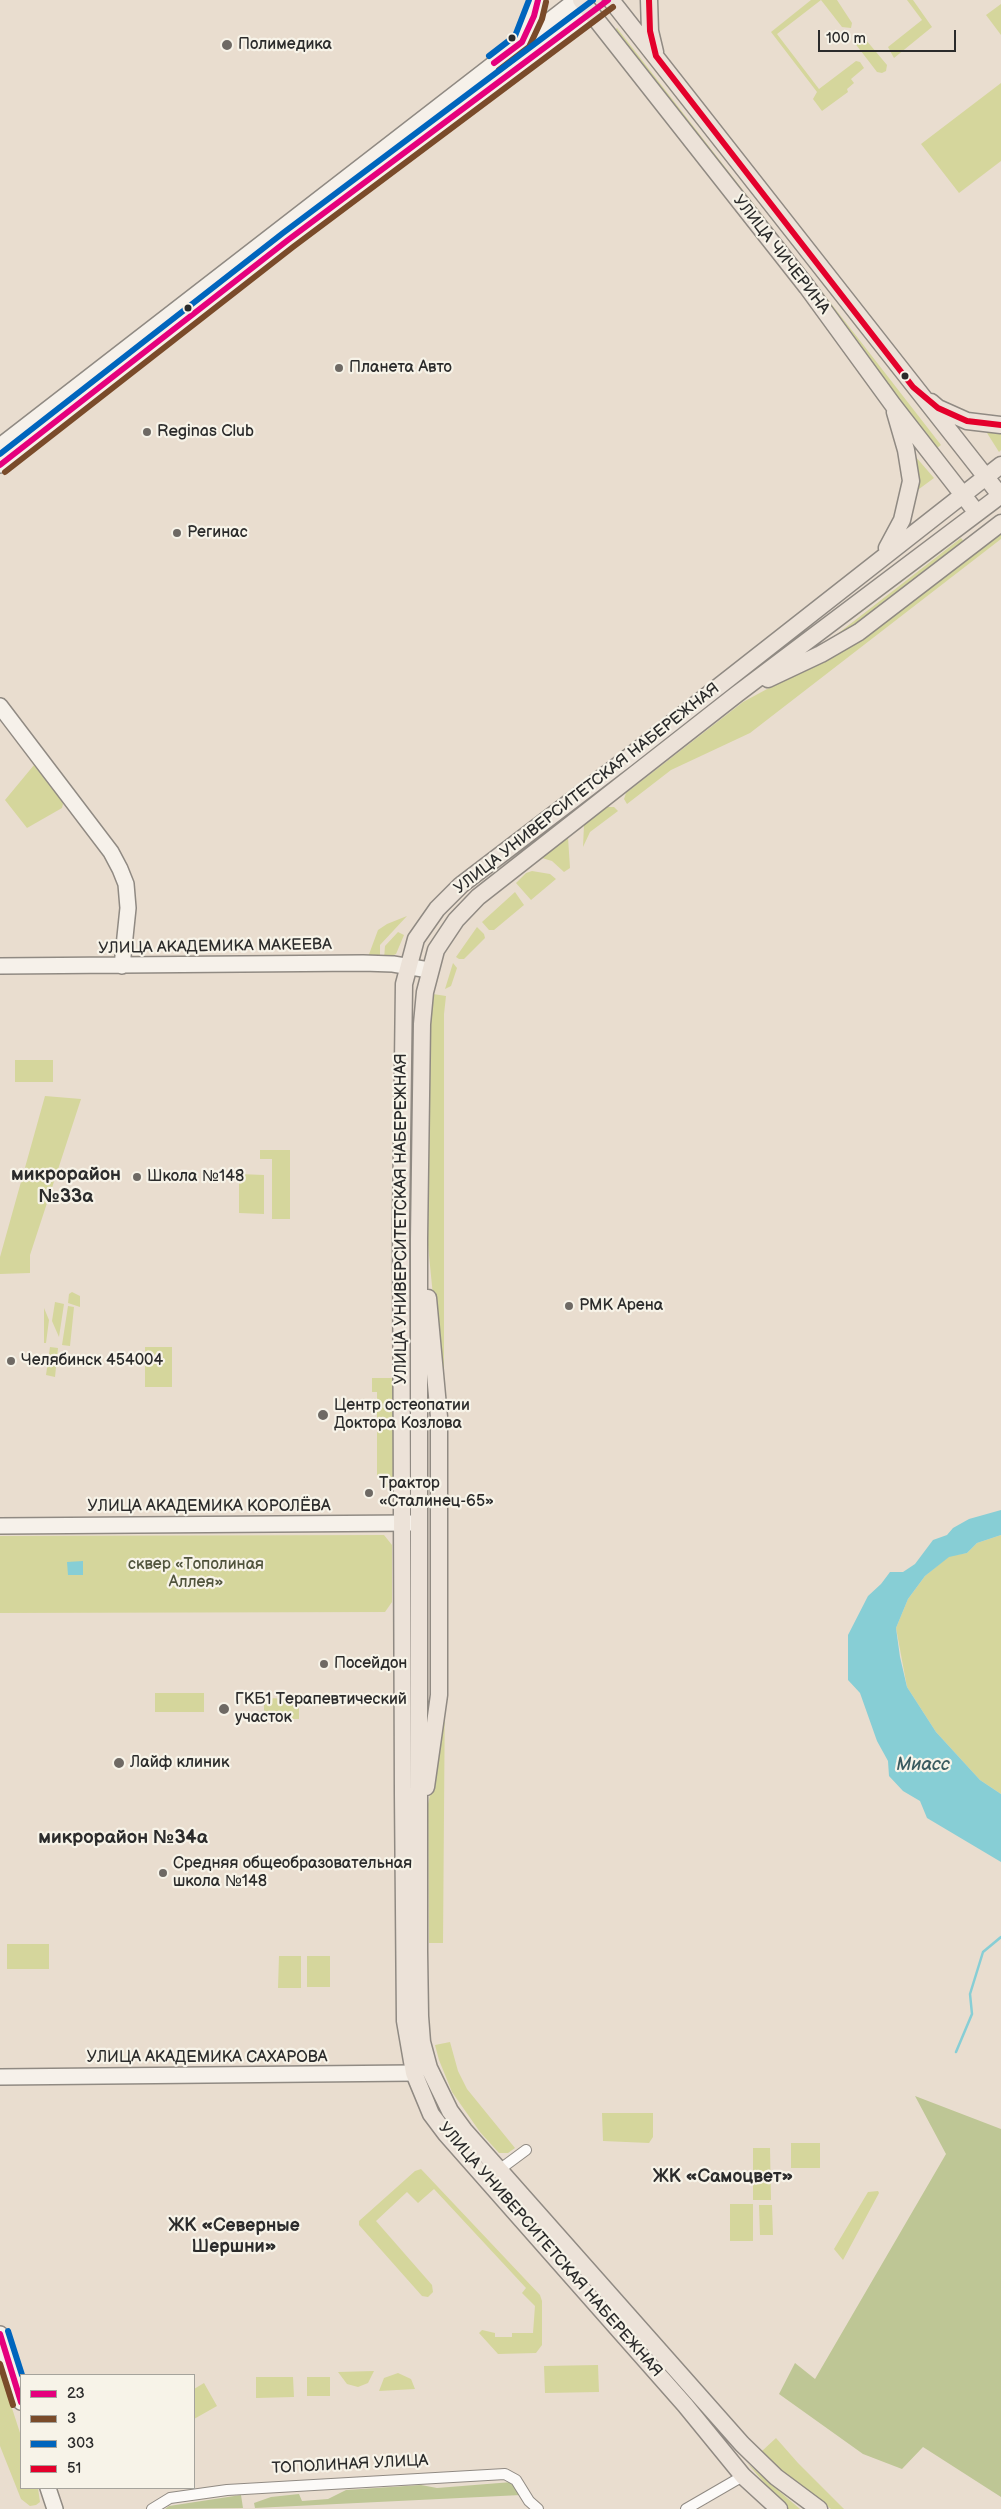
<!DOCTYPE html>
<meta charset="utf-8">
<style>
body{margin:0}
#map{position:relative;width:1001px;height:2509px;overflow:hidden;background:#e9ddcf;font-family:"Balsamiq Sans",sans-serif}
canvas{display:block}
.legend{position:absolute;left:20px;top:2374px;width:175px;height:115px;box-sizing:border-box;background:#f7f3e8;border:1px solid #a5a39c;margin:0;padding:6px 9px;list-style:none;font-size:15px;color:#2b2b2b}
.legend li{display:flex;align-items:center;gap:10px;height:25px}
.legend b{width:25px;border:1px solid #a5a39c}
.scale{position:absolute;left:818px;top:30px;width:138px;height:22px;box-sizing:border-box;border:2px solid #2b2b2b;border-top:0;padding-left:6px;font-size:15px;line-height:18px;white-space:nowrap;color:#2b2b2b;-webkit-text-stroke:4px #f7f3e8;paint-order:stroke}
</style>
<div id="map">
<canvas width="1001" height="2509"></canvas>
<ul class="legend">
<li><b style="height:6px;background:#e5007d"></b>23</li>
<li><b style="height:6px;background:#7a4b2a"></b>3</li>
<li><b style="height:6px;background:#0065bd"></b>303</li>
<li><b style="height:6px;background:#e4002b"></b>51</li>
</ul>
<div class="scale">100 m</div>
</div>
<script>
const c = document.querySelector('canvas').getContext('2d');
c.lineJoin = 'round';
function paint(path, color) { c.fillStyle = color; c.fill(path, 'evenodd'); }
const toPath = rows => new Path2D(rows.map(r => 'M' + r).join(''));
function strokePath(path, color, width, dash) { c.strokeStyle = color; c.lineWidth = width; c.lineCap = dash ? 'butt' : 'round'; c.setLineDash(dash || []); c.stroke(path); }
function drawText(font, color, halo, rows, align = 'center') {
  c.font = font + ' "Balsamiq Sans",sans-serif'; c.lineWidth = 4.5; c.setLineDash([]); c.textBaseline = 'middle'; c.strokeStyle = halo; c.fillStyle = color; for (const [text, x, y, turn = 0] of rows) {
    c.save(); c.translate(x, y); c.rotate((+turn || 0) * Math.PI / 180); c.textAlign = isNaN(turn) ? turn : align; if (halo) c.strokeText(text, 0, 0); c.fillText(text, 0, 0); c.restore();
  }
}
paint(toPath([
 [811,0,837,0,852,23,851,28,842,27,821,0,777,34,819,89,856,61,860,62,864,68,851,79,854,83,847,89,848,92,822,111,813,99,817,92,771,32],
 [907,0,913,0,932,27,894,58,888,47,922,20],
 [1001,4,1001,35,986,15],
 [617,28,798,261,794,264,613,31],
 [861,34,887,65,886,71,882,73,877,72,854,42,856,35],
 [1001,83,1001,161,959,193,921,144],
 [805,270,941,445,937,448,801,273],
 [987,433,1001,433,1001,450,999,452],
 [915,456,934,478,915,492,916,473],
 [1001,529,1001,539,750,733,671,770,627,804,624,799,626,793,743,702,806,668],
 [961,538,966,544,855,629,818,649],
 [34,765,62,800,63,804,62,808,27,828,5,800],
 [606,807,614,807,618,811,590,832,583,847,584,825],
 [568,837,570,868,564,872,552,861,542,858],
 [532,871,550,874,556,879,531,900,516,883,526,873],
 [515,892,524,905,494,930,489,930,482,922],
 [407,916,380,945,380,959,368,957,378,930,387,924],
 [477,927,484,934,485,938,464,959,459,959,456,957],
 [398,932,404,935,396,954,384,959,385,946],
 [453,963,457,968,451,986,445,989],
 [433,994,446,996,444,1014,444,1408,428,1245,429,1020],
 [15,1060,53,1060,53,1082,15,1082],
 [45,1096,81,1099,30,1255,30,1273,0,1274,0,1257],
 [260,1150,290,1150,290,1219,272,1219,272,1159,260,1159],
 [239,1174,264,1175,264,1214,239,1213],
 [72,1292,80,1296,80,1307,68,1303,69,1294],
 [55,1302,64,1304,59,1337,52,1321],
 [68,1306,74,1307,70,1346,62,1345],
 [44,1308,49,1320,46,1343,44,1343],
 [50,1347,58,1348,55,1377,46,1375],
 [145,1347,172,1347,172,1387,145,1387],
 [372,1378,395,1378,396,1487,384,1487,384,1476,377,1476,377,1392,372,1392],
 [384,1535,392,1545,392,1602,385,1612,0,1613,0,1536],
 [1001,1535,1001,1794,980,1780,936,1732,907,1687,896,1628,908,1599,925,1576,949,1556,967,1553,977,1543],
 [445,1682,443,1943,429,1943,428,1804,436,1768],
 [155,1693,204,1693,204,1712,155,1712],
 [264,1698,299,1699,299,1719,264,1719],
 [7,1944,49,1944,49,1969,7,1969],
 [279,1956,301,1956,301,1988,278,1988],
 [307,1956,330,1956,330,1987,307,1987],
 [450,2042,458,2071,467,2089,515,2148,508,2153,499,2153,480,2132,452,2092,439,2060,435,2045],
 [602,2113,653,2113,653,2137,649,2143,603,2141],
 [791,2143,820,2143,820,2168,791,2168],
 [753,2148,770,2148,771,2200,753,2200],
 [421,2169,540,2295,542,2301,542,2345,536,2353,498,2354,479,2333,482,2330,495,2333,495,2337,512,2337,512,2333,533,2333,535,2306,522,2293,526,2288,434,2189,418,2203,407,2192,376,2221,432,2285,433,2292,428,2297,422,2296,359,2225,359,2221,415,2171],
 [878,2191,879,2193,843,2260,834,2249,868,2192],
 [730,2204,753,2204,753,2241,730,2241],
 [759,2205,772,2205,773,2235,760,2235],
 [598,2365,599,2392,545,2393,544,2366],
 [0,2371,21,2436,21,2488,38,2488,40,2502,36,2505,30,2506,21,2499,0,2446],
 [374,2371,368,2383,358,2387,347,2384,338,2372],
 [398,2373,411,2379,415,2389,379,2391,384,2378],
 [256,2377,293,2377,294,2397,256,2398],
 [307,2377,330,2377,330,2396,307,2396],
 [204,2383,217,2406,194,2419,194,2389],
 [776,2438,798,2463,844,2509,831,2509,783,2472,762,2451],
 [747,2463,779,2491,800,2509,787,2509]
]), '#d5d69c');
paint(toPath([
 [915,2096,1001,2129,1001,2497,923,2447,902,2469,863,2454,779,2394,795,2363,815,2379,946,2154],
 [512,2482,521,2495,255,2508,254,2503,271,2497,299,2494,302,2501,328,2499,346,2490,421,2485,437,2488],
 [241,2495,243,2508,165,2509,169,2506]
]), '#bec695');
paint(toPath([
 [1001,1510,1001,1535,977,1543,967,1553,949,1557,925,1576,908,1599,896,1628,900,1657,907,1687,936,1732,980,1780,1001,1794,1001,1862,927,1818,920,1801,903,1791,889,1776,888,1761,877,1741,860,1693,848,1680,848,1635,868,1596,881,1584,890,1572,903,1572,915,1564,933,1540,947,1535,953,1528,969,1519],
 [83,1561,83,1575,68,1575,67,1562]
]), '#87ced5');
strokePath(toPath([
 [956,2052,972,2014,970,1994,983,1952,1001,1937]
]), '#87ced5', 2.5);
const street = toPath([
 [499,2170,526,2150],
 [152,2509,170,2498,227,2490,505,2474,516,2480,529,2501,538,2509],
 [686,2509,743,2476]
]);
const secondary = toPath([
 [524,38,538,0],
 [0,446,576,0],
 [0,465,288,240,591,14],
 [0,706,111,852,120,869,126,884,128,908,122,966],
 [0,966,363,963,393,964,429,970],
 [0,1526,413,1523],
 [0,2077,414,2073],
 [0,2334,21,2402],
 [48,2488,55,2509]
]);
const primary = toPath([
 [581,0,807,287,893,405,977,513],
 [611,0,1000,495],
 [649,0,650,31,655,52],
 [931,402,938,408,967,421,1001,425],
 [887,548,902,520,911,481,906,450,895,412],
 [768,679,821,654,859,632,1001,523],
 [426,1787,439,1695,439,1417,428,1298],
 [779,2509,743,2476,685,2405,446,2134,431,2114,414,2073,405,2021,403,1794,401,1220,404,984,416,939,437,909,461,885,625,760,1001,465],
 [819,2509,776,2477,742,2444,464,2130,450,2111,429,2068,422,2042,420,2016,419,1951,419,1239,422,1024,425,992,436,950,456,920,478,897,737,694,1001,495]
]);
strokePath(street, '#908a83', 12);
strokePath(secondary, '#908a83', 18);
strokePath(primary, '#908a83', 19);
strokePath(street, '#fcfaf8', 10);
strokePath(secondary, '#f6f1ea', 15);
strokePath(primary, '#ece2d8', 16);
strokePath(toPath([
 [494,63,522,42,534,16,538,0],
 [0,465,288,240,608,0],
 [0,2334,21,2402]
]), '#e5007d', 6);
strokePath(toPath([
 [499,70,529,47,542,19,546,2],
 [5,472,293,247,613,7],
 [0,2364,13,2405]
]), '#7a4b2a', 6);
strokePath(toPath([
 [489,56,515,36,529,0],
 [0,454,283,233,593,0],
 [8,2331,22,2375]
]), '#0065bd', 6);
strokePath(toPath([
 [649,0,650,31,656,56,913,387,938,408,967,421,1001,425]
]), '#e4002b', 6);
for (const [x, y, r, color] of [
 [512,38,4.5,"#2b2b2b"],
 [227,45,6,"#6e6964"],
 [188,308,4.5,"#2b2b2b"],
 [339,368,5,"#6e6964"],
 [905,376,4.5,"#2b2b2b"],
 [147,432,5,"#6e6964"],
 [177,533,5,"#6e6964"],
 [137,1177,5,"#6e6964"],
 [569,1306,5,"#6e6964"],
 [11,1361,5,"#6e6964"],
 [323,1415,6,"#6e6964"],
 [369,1493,5,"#6e6964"],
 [324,1664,5,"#6e6964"],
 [224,1709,6,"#6e6964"],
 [119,1763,6,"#6e6964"],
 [163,1873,5,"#6e6964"]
]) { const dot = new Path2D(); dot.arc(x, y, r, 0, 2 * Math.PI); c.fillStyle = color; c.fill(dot); strokePath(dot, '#f7f3e8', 2); }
drawText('16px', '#2b2b2b', '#f7f3e8', [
 ["Полимедика",238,45],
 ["Планета Авто",349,368],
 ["Reginas Club",157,432],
 ["Регинас",187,533],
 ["Школа №148",147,1177],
 ["РМК Арена",579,1306],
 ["Челябинск 454004",21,1361],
 ["Центр остеопатии",334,1406],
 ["Доктора Козлова",334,1424],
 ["Трактор",379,1484],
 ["«Сталинец-65»",379,1502],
 ["Посейдон",334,1664],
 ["ГКБ1 Терапевтический",235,1700],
 ["участок",235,1718],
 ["Лайф клиник",130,1763],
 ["Средняя общеобразовательная",173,1864],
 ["школа №148",173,1882]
], 'left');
drawText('16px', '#2b2b2b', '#f7f3e8', [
 ["УЛИЦА ЧИЧЕРИНА",781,255,52],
 ["УЛИЦА УНИВЕРСИТЕТСКАЯ НАБЕРЕЖНАЯ",587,789,-38],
 ["УЛИЦА АКАДЕМИКА МАКЕЕВА",215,947,-1],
 ["УЛИЦА УНИВЕРСИТЕТСКАЯ НАБЕРЕЖНАЯ",402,1219,-90],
 ["УЛИЦА АКАДЕМИКА КОРОЛЁВА",209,1507],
 ["УЛИЦА АКАДЕМИКА САХАРОВА",207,2058],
 ["УЛИЦА УНИВЕРСИТЕТСКАЯ НАБЕРЕЖНАЯ",550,2250,49],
 ["ТОПОЛИНАЯ УЛИЦА",350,2465,-3]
]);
drawText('16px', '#51543d', '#f7f3e8', [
 ["сквер «Тополиная",196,1565],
 ["Аллея»",196,1583]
]);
drawText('italic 18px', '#3a5a5f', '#f7f3e8', [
 ["Миасс",923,1765]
]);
drawText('bold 18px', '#2b2b2b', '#f7f3e8', [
 ["ЖК «Самоцвет»",723,2177],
 ["ЖК «Северные",234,2226],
 ["Шершни»",234,2247]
]);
drawText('bold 19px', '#2b2b2b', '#f7f3e8', [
 ["микрорайон",66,1175],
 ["№33а",66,1197],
 ["микрорайон №34а",123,1838]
]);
</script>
